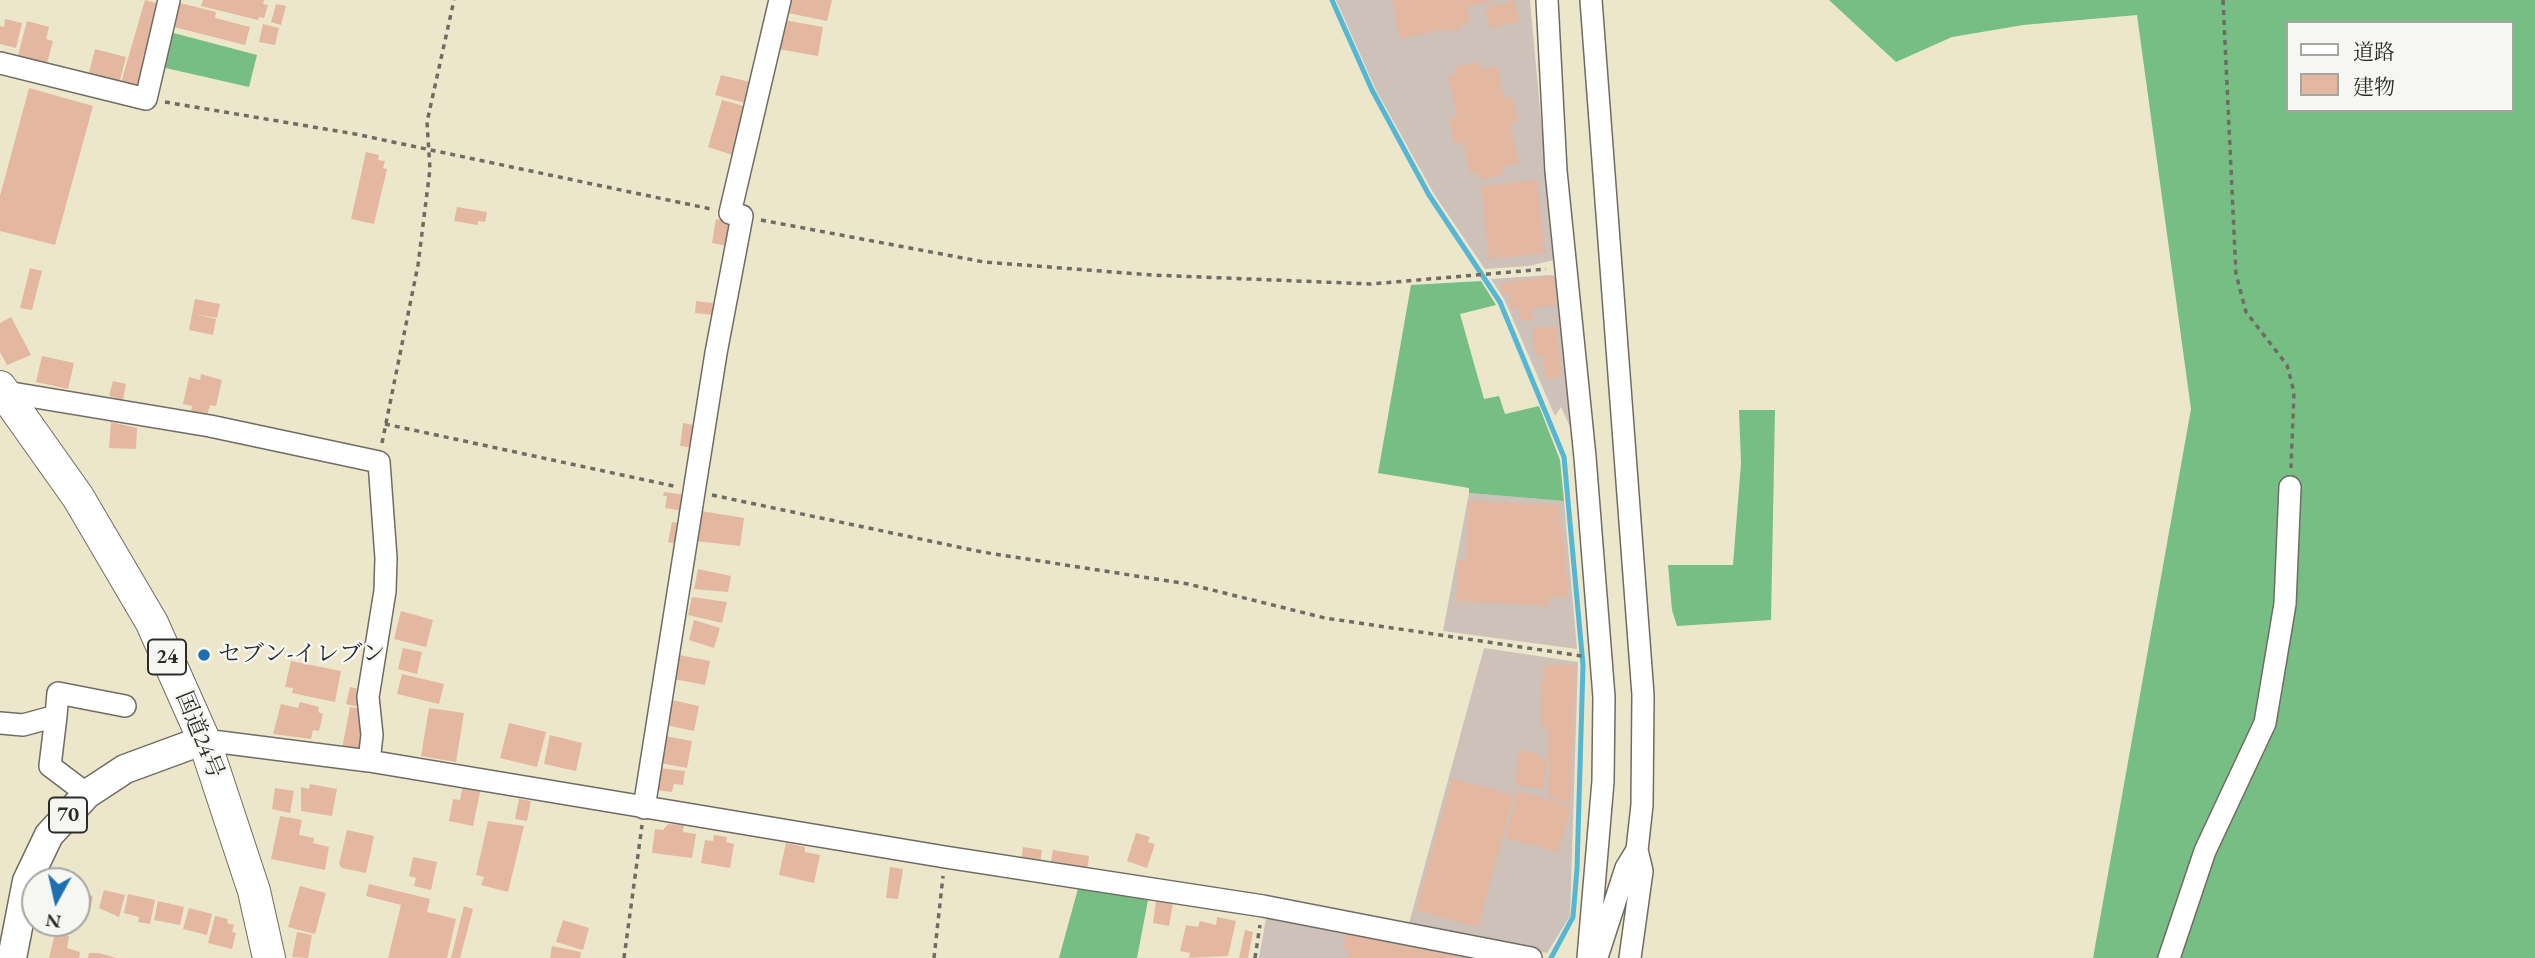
<!DOCTYPE html>
<meta charset="utf-8">
<style>
body{margin:0}
#map{position:relative;width:2535px;height:958px;overflow:hidden;background:#ece6cb;font-family:"EB Garamond","Noto Serif JP",serif}
canvas{display:block}
.legend{position:absolute;left:2286px;top:21px;width:228px;height:91px;box-sizing:border-box;background:#f6f6f2;border:2px solid #a5a5a2;margin:0;padding:9px 12px;list-style:none;font-size:21px;color:#2b2b2b}
.legend li{display:flex;align-items:center;gap:14px;height:35px}
.legend b{width:35px;border:2px solid #a5a5a2}
.north{position:absolute;left:21px;top:867px;width:70px;height:70px;box-sizing:border-box;background:#f6f6f2;border:2px solid #a5a5a2;border-radius:50%;rotate:188deg;font-size:19px;font-weight:700;line-height:28px;text-align:center;color:#2b2b2b}
.north::after{content:'';display:block;margin:auto;width:24px;height:32px;background:#1f6fb2;clip-path:polygon(50% 0,100% 100%,50% 72%,0 100%)}
</style>
<div id="map">
<canvas width="2535" height="958"></canvas>
<ul class="legend">
<li><b style="height:9px;background:#fff"></b>道路</li>
<li><b style="height:19px;background:#e4b7a1"></b>建物</li>
</ul>
<div class="north">N</div>
</div>
<script>
const c = document.querySelector('canvas').getContext('2d');
c.lineJoin = 'round';
function paint(path, color) { c.fillStyle = color; c.fill(path, 'evenodd'); }
const toPath = rows => new Path2D(rows.map(r => 'M' + r).join(''));
function strokePath(path, color, width, dash) { c.strokeStyle = color; c.lineWidth = width; c.lineCap = dash ? 'butt' : 'round'; c.setLineDash(dash || []); c.stroke(path); }
function drawText(font, color, halo, rows, align = 'center') {
  c.font = font + ' "EB Garamond","Noto Serif JP",serif'; c.lineWidth = 5; c.setLineDash([]); c.textBaseline = 'middle'; c.strokeStyle = halo; c.fillStyle = color; for (const [text, x, y, turn = 0] of rows) {
    c.save(); c.translate(x, y); c.rotate((+turn || 0) * Math.PI / 180); c.textAlign = isNaN(turn) ? turn : align; if (halo) c.strokeText(text, 0, 0); c.fillText(text, 0, 0); c.restore();
  }
}
paint(toPath([
 [1336,0,1530,0,1551,230,1558,259,1529,266,1485,269,1434,194,1376,90],
 [1550,275,1562,277,1572,431,1561,407,1555,416,1504,299,1491,279],
 [1469,493,1564,501,1577,649,1443,631],
 [1484,648,1578,662,1570,916,1547,953,1408,927],
 [1267,913,1502,958,1259,958]
]), '#cec1ba');
paint(toPath([
 [1829,0,2535,0,2535,958,2093,958,2191,409,2137,15,2023,25,1952,37,1896,62],
 [2288,23,2512,23,2512,110,2288,110],
 [166,31,257,55,249,87,157,66],
 [1481,281,1496,305,1460,314,1484,399,1499,396,1505,414,1539,406,1560,460,1564,501,1469,493,1469,488,1378,473,1411,285],
 [1739,410,1775,410,1771,620,1677,626,1672,610,1668,565,1733,565,1741,463],
 [1079,885,1149,895,1137,958,1059,958]
]), '#76be84');
strokePath(toPath([
 [1332,0,1372,90,1429,195,1500,302,1564,457,1583,665,1577,869,1573,917,1551,958]
]), '#56b7d4', 5);
paint(toPath([
 [145,0,164,5,139,92,120,86],
 [203,0,264,0,263,4,268,5,264,18,259,17,258,20,201,6],
 [790,0,832,0,827,21,788,13],
 [1392,0,1492,0,1492,1,1467,7,1470,22,1459,25,1460,29,1446,32,1445,29,1400,39],
 [1515,1,1519,22,1490,28,1485,7],
 [180,3,216,12,215,18,250,27,245,45,174,27],
 [276,4,286,6,281,25,271,22],
 [5,19,22,23,16,48,0,44,0,26,4,27],
 [784,20,823,27,818,56,778,49],
 [27,21,49,27,46,39,53,41,46,67,17,59],
 [263,24,279,28,275,45,259,42],
 [95,49,126,57,118,88,88,77],
 [1479,62,1481,70,1497,66,1504,98,1512,96,1518,122,1510,123,1519,163,1502,167,1503,175,1480,180,1478,172,1470,174,1463,142,1455,144,1449,119,1457,117,1448,76,1457,74,1455,67],
 [721,75,754,83,749,104,715,95],
 [29,88,93,106,55,245,0,231,0,196],
 [722,100,747,107,736,156,708,147],
 [366,152,379,155,378,160,385,161,383,168,387,169,374,224,351,219],
 [1537,180,1545,253,1489,259,1481,186],
 [457,207,487,212,485,222,478,221,478,225,454,221],
 [716,219,732,222,728,246,712,243],
 [30,268,42,271,32,310,20,308],
 [1554,276,1557,305,1532,308,1533,319,1520,321,1519,309,1511,310,1509,294,1502,295,1500,283],
 [195,299,220,304,217,318,195,314,216,319,213,335,189,330],
 [696,301,713,303,712,315,695,313],
 [11,317,31,355,7,365,0,352,0,323],
 [1557,327,1561,377,1545,378,1543,355,1535,355,1533,328],
 [42,356,74,363,68,389,36,382],
 [201,374,222,380,216,406,210,405,207,415,191,411,192,406,183,404,189,377,200,380],
 [113,381,126,384,123,400,109,396],
 [111,422,137,428,136,449,109,448],
 [683,423,699,426,696,448,680,446],
 [664,492,685,495,683,511,665,508,667,496,663,496],
 [1469,501,1560,505,1559,526,1563,526,1568,597,1549,597,1549,606,1456,601,1458,560,1466,560],
 [701,511,744,518,740,546,696,541],
 [672,522,683,524,680,545,668,542],
 [698,569,731,576,728,592,694,589],
 [692,597,727,602,722,623,688,615],
 [401,611,433,620,426,647,394,639],
 [694,620,720,628,714,648,689,640],
 [403,648,422,652,417,674,398,669],
 [679,655,710,661,705,685,674,679],
 [291,661,341,671,335,702,292,693,293,688,285,687],
 [1543,665,1576,665,1570,803,1548,797,1550,759,1548,759,1548,728,1541,728],
 [402,674,444,684,439,704,397,694],
 [350,687,363,690,359,707,346,704],
 [672,700,699,706,694,731,666,725],
 [300,702,319,707,318,712,323,714,319,731,313,730,311,739,273,734,281,704,298,708],
 [350,707,363,709,360,724,365,725,363,750,357,748,356,752,342,749],
 [429,708,464,713,456,762,421,756],
 [509,723,546,732,537,767,500,758],
 [550,735,582,743,576,771,544,764],
 [665,736,692,741,687,768,660,763],
 [1519,750,1538,753,1538,757,1548,759,1543,789,1515,785],
 [659,768,685,771,683,785,674,784,672,792,656,790],
 [1452,778,1514,795,1478,927,1416,910],
 [310,784,337,789,332,816,301,811,301,787,309,789],
 [463,785,480,792,473,826,449,821,453,799,460,800],
 [275,788,294,791,290,813,272,809],
 [1518,791,1571,806,1558,852,1505,838],
 [519,799,531,801,527,821,515,819],
 [280,816,302,820,299,835,314,838,313,843,329,847,325,870,271,859],
 [488,821,524,826,508,892,481,885,484,877,476,875],
 [668,824,684,825,683,832,696,834,692,858,652,853,655,829,663,830],
 [347,830,374,836,366,873,342,868,339,864],
 [1136,833,1150,837,1148,842,1155,844,1147,868,1127,861],
 [714,835,727,837,726,842,734,844,730,868,701,863,705,840,713,841],
 [786,843,805,847,805,852,820,855,814,883,779,875],
 [1023,847,1042,850,1040,864,1021,861],
 [1053,850,1089,856,1087,871,1050,865],
 [413,857,437,862,431,890,414,886,416,878,409,876],
 [890,867,903,869,898,899,886,898],
 [369,884,430,899,427,912,456,919,447,958,388,958,401,905,366,896],
 [300,886,326,893,315,934,288,927],
 [104,890,125,895,119,917,99,908],
 [77,892,93,896,88,916,77,911],
 [128,894,155,900,150,924,138,922,139,917,124,913],
 [158,901,184,907,180,925,154,920],
 [1156,901,1173,903,1169,926,1153,923],
 [464,906,473,909,460,958,451,958],
 [189,908,212,914,207,935,183,929],
 [215,916,228,919,227,923,234,925,232,932,236,933,232,949,208,943],
 [1217,917,1236,921,1228,956,1189,958,1190,953,1180,951,1186,925,1198,927,1200,921,1216,925],
 [563,920,589,928,583,950,556,942],
 [1245,930,1253,932,1248,958,1239,958],
 [1347,931,1457,952,1456,958,1348,958,1349,950,1343,949],
 [297,932,312,935,308,958,292,957],
 [55,933,69,936,67,948,80,952,79,958,49,958],
 [552,946,581,952,580,958,550,958],
 [89,953,99,953,116,958,88,958]
]), '#e4b7a1');
const minor = toPath([
 [1547,0,1556,171,1585,457,1604,697,1603,781,1588,958],
 [1591,0,1643,695,1642,805,1637,850,1642,871,1630,958],
 [0,63,146,99,169,0],
 [0,391,210,426,379,462,386,558,385,591,368,697,372,735,369,761],
 [56,716,58,693,125,706],
 [0,723,23,725,56,716,50,766,87,794],
 [204,740,369,761,945,857,1263,906,1531,958],
 [644,808,716,353,742,216,730,213,780,0],
 [1594,957,1598,954,1626,868,1637,850],
 [2169,958,2205,851,2265,723,2285,604,2290,487]
]);
const major = toPath([
 [12,958,27,881,49,835,87,794,125,769,204,740]
]);
const highway = toPath([
 [0,387,78,497,152,623,204,740,254,891,269,958]
]);
strokePath(minor, '#6f6c63', 24);
strokePath(major, '#6f6c63', 31);
strokePath(highway, '#6f6c63', 34);
strokePath(toPath([
 [2223,0,2236,274,2246,312,2287,365,2294,392,2291,468],
 [165,102,355,134,711,209],
 [761,220,984,262,1152,275,1371,284,1546,269],
 [385,424,678,487],
 [382,443,418,265,430,169,427,122,454,0],
 [712,495,982,552,1188,584,1325,618,1582,656],
 [624,958,642,825],
 [934,958,943,876],
 [1255,958,1260,925]
]), '#6f6c63', 3.5, [5, 5]);
strokePath(minor, '#fff', 21);
strokePath(major, '#fff', 28);
strokePath(highway, '#fff', 32);
for (const [x, y, r, color] of [
 [204,655,7,"#1f6fb2"]
]) { const dot = new Path2D(); dot.arc(x, y, r, 0, 2 * Math.PI); c.fillStyle = color; c.fill(dot); strokePath(dot, '#f6f6f2', 2.5); }
for (const [x, y, w] of [
 [167,657,38],
 [68,815,38]
]) { const box = new Path2D(); box.roundRect(x - w / 2, y - 17.5, w, 35, 5); c.fillStyle = '#f6f6f2'; c.fill(box); strokePath(box, '#2b2b2b', 2); }
drawText('bold 21px', '#2b2b2b', null, [
 ["24",167,657],
 ["70",68,815]
]);
drawText('23px', '#2b2b2b', '#f6f6f2', [
 ["セブン-イレブン",218,655]
], 'left');
drawText('23px', '#2b2b2b', '#f6f6f2', [
 ["国道24号",199,735,68]
]);
</script>
